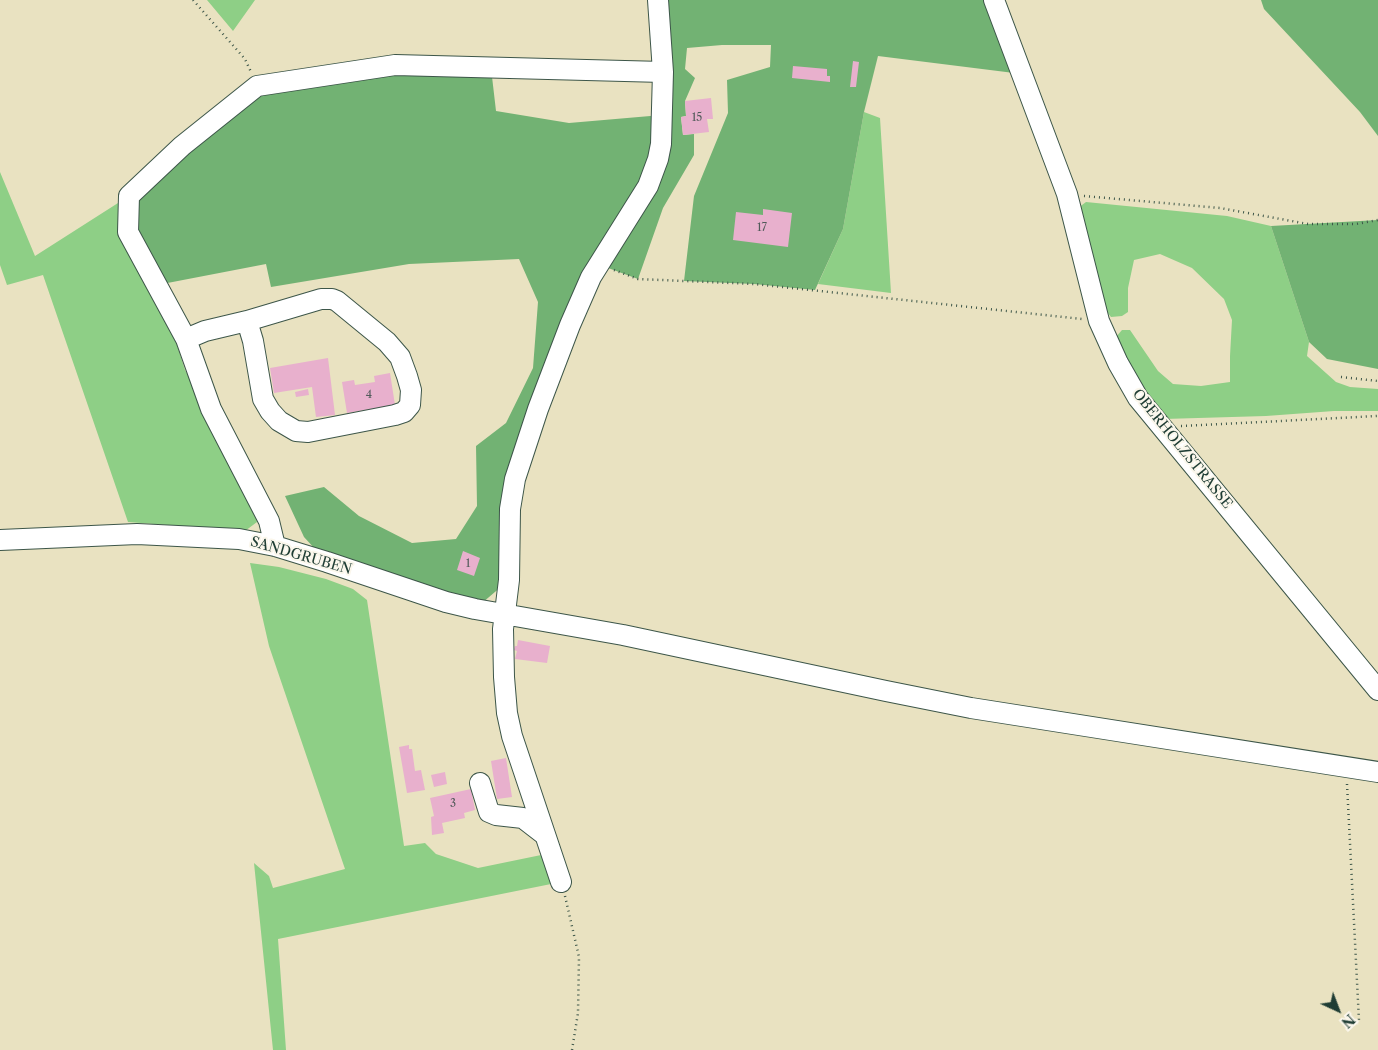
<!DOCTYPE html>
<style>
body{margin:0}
#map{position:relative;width:1378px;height:1050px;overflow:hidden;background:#e9e2c1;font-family:"Libre Caslon Text",serif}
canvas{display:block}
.north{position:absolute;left:1313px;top:985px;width:50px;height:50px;-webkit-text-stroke:4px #fbf7ec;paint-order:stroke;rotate:137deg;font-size:14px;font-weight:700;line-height:20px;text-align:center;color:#1f3d34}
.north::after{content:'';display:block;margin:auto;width:18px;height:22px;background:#1f3d34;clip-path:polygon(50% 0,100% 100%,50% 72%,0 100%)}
</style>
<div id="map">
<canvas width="1378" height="1050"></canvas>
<div class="north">N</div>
</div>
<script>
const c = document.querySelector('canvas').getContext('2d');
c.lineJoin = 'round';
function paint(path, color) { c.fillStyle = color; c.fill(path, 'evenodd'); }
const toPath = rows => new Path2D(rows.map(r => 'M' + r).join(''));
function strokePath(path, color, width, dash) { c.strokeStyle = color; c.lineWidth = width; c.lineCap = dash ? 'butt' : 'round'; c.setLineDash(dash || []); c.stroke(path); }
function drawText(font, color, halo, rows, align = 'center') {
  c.font = font + ' "Libre Caslon Text",serif'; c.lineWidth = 4; c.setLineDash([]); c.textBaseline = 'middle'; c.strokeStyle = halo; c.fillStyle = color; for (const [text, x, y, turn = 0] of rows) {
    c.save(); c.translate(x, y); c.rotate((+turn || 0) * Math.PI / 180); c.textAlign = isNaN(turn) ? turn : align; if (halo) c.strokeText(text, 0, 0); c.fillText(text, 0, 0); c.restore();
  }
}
paint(toPath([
 [207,0,255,0,233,31],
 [864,112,880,118,891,293,818,284,843,229],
 [0,172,35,256,129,196,185,370,250,485,257,522,245,531,128,522,43,275,7,285,0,265],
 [1086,202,1227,216,1271,226,1309,342,1307,356,1336,382,1350,387,1378,389,1378,411,1334,411,1266,416,1164,419,1144,395,1115,338,1122,330,1130,330,1158,371,1173,384,1201,386,1230,382,1230,356,1232,320,1224,299,1192,268,1160,254,1134,260,1128,288,1128,312,1122,316,1111,317,1103,307,1078,208],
 [250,563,279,567,326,579,353,589,367,600,404,846,425,843,436,854,478,868,546,854,556,883,278,939,286,1050,273,1050,254,863,269,876,273,888,345,869,269,646]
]), '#8ecf86');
paint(toPath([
 [660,0,994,0,1022,74,878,56,864,112,843,229,815,290,754,284,684,281,694,196,728,113,727,80,770,67,771,45,722,45,687,48,685,69,695,78,685,101,686,116,681,117,683,135,694,134,694,155,663,208,638,279,600,265,515,479,509,580,475,609,327,562,304,537,285,496,324,487,359,516,412,543,456,539,477,506,476,446,506,423,533,368,538,302,519,259,409,264,271,287,266,264,157,285,128,232,129,196,257,86,395,65,491,68,496,111,569,123,662,115],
 [1261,0,1378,0,1378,136,1360,112,1264,9],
 [1378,220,1378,369,1327,359,1309,342,1271,226]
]), '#72b273');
paint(toPath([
 [853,61,859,62,856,87,850,87],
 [793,66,827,69,827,76,830,76,830,82,792,78],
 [711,98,713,119,707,119,709,132,683,135,681,117,686,116,685,101],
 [763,209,792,213,788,247,733,240,736,212,763,215],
 [328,358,335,415,316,417,312,387,274,393,270,368],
 [390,373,395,405,347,413,342,382,354,380,355,385,375,382,374,376],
 [308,389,309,395,296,397,295,392],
 [463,551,480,558,474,576,457,570],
 [518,640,550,646,547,663,515,659,517,651,514,650,515,646,517,646],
 [409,745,409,749,412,749,415,771,421,770,425,790,407,793,399,747],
 [506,758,512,797,497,799,491,761],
 [445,772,447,784,434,787,431,775],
 [471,789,475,810,464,813,465,818,442,823,444,833,432,835,431,817,434,816,430,798]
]), '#e8b0cd');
const minor = toPath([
 [994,0,1067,194,1099,321,1118,363,1138,398,1378,690],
 [186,339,205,331,247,321,253,341,263,399,270,411,279,421,296,431,308,432,395,415,404,412,410,405,411,390,407,376,400,357,387,342,337,301,332,299,321,299,247,321],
 [0,540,137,534,239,539,275,546,327,562,446,602,475,609,623,635,886,691,971,708,1378,772],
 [275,546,269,521,211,409,186,339,128,232,129,196,182,146,257,86,395,65,663,72],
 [480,783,489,812,496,815,523,818,545,835],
 [561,882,512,736,507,713,504,677,503,629,509,580,510,509,515,479,538,409,570,325,591,277,648,186,658,159,661,144,663,72,658,0]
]);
strokePath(minor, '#3d5649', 22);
strokePath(toPath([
 [193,0,245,59,251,72],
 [1084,196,1220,208,1308,224,1356,224,1378,220],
 [614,270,638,279,754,284,1082,319],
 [1341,377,1378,381],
 [1181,426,1378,416],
 [1347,784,1359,1021],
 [565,896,579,957,578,1013,572,1050]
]), '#3d5649', 2.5, [1, 4]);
strokePath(minor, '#fff', 20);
drawText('11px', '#515a5a', null, [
 ["15",697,118],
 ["17",762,228],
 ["4",369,395],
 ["1",468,564],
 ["3",453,804]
]);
drawText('14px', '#1f3d34', '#fbf7ec', [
 ["OBERHOLZSTRASSE",1182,449,51],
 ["SANDGRUBEN",301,556,16]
]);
</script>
